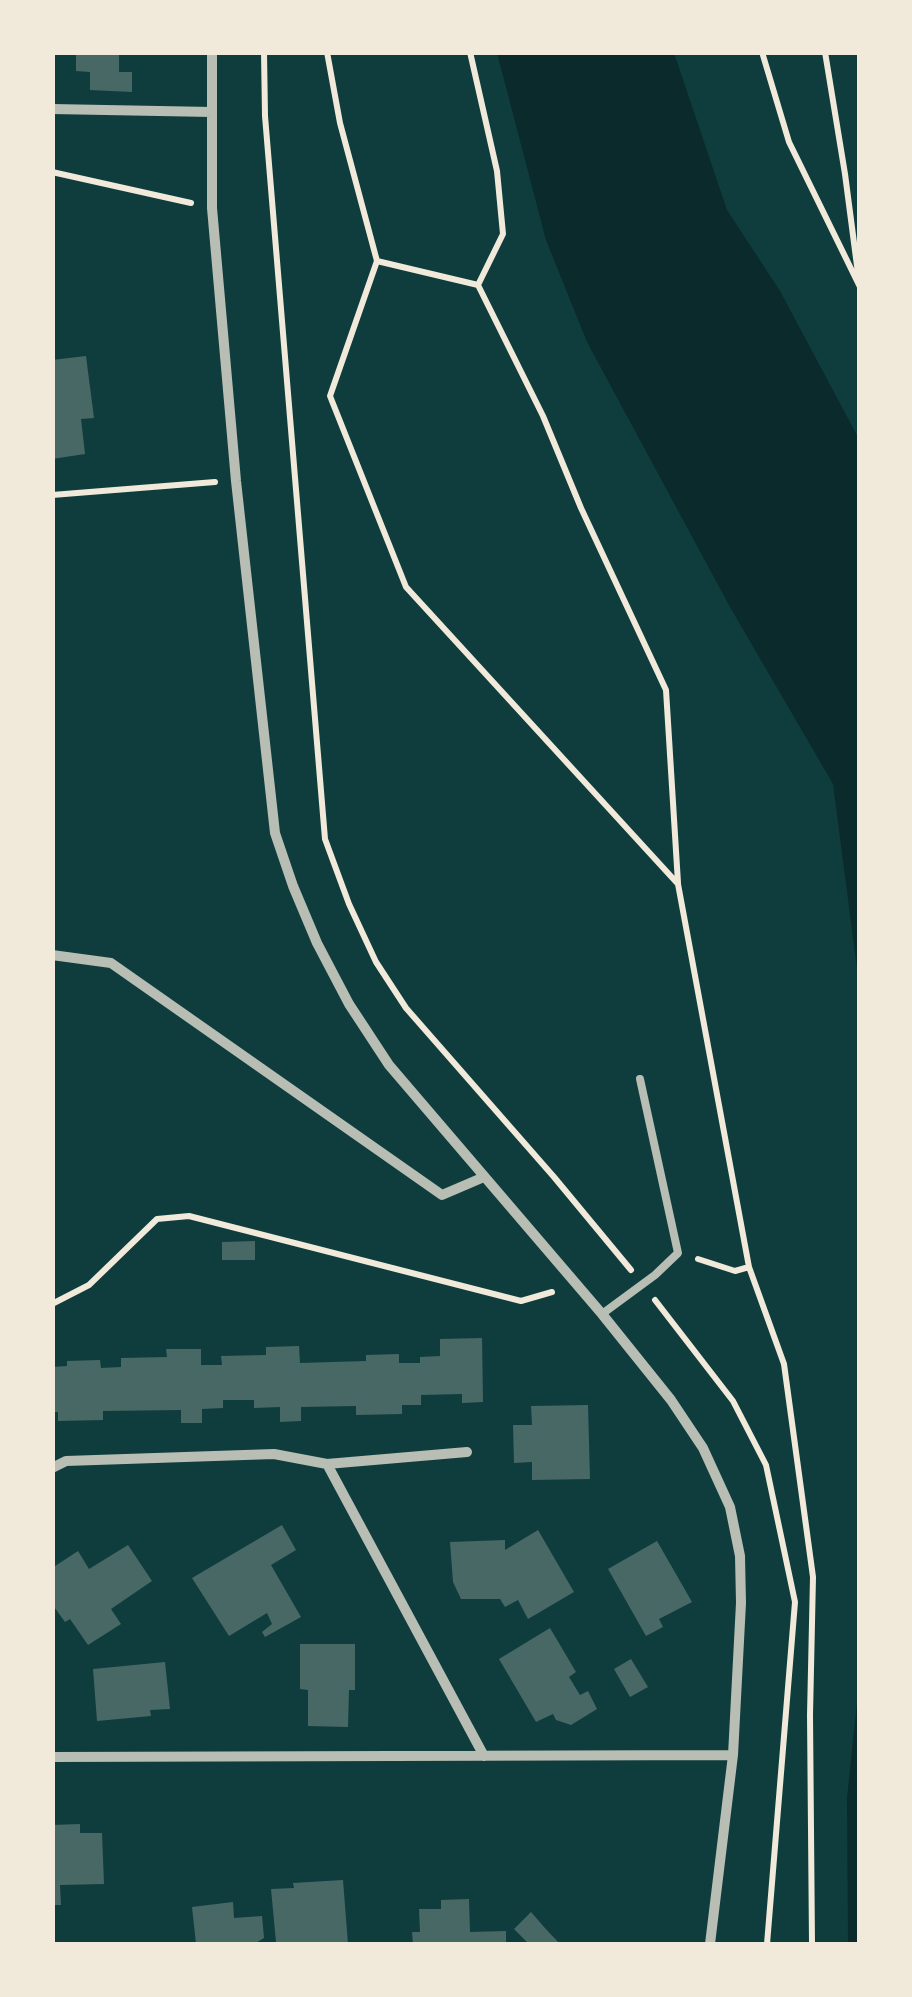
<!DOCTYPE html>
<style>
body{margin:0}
#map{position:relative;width:912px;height:1997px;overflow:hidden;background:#0f3d3e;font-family:Poppins,sans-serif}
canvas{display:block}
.frame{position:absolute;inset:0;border:55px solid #f1e9da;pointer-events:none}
</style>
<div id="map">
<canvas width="912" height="1997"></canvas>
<div class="frame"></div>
</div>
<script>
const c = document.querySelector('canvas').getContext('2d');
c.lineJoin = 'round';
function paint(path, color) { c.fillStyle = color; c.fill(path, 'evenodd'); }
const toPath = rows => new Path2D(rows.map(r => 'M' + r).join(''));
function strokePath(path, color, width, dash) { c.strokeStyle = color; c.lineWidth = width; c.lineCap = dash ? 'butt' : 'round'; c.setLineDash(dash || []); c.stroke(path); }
paint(toPath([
 [497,53,674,53,727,210,780,291,859,439,859,984,833,784,730,607,587,342,546,240],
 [859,1683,860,1944,848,1944,847,1798]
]), '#0a2a2b');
paint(toPath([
 [76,52,119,52,119,72,132,72,132,92,90,90,90,72,76,71],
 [86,356,94,418,81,419,85,454,52,459,52,360],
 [255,1241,255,1260,222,1260,222,1242],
 [482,1338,483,1402,462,1403,462,1394,421,1395,421,1405,402,1405,402,1414,356,1415,356,1406,301,1407,301,1421,280,1422,280,1407,254,1408,254,1400,223,1400,223,1408,202,1409,202,1423,181,1423,181,1410,103,1411,103,1420,58,1421,58,1412,52,1412,52,1367,67,1366,67,1361,100,1360,101,1368,121,1367,121,1358,167,1357,166,1349,201,1349,201,1365,222,1365,221,1356,266,1355,266,1347,299,1346,300,1363,366,1361,366,1355,399,1354,399,1363,420,1363,420,1357,440,1356,440,1339],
 [588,1405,590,1479,532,1480,532,1462,514,1463,513,1425,532,1425,531,1406],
 [282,1525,296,1550,271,1565,301,1617,265,1637,262,1632,272,1624,267,1613,229,1636,192,1578],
 [538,1530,574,1592,528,1619,518,1600,505,1607,500,1599,461,1599,453,1582,450,1542,505,1540,505,1550],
 [657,1541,692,1602,659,1619,663,1627,646,1636,608,1569],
 [128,1545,152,1581,111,1609,121,1624,88,1645,70,1619,65,1622,52,1604,52,1568,78,1551,89,1569],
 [550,1628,576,1672,569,1677,580,1695,588,1691,597,1709,571,1725,556,1720,553,1714,536,1722,499,1659],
 [300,1644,355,1644,355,1690,349,1690,348,1727,308,1726,308,1690,300,1689],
 [631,1659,648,1687,630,1697,614,1669],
 [165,1662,170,1709,150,1710,151,1716,97,1721,93,1669],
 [80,1824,80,1833,102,1833,104,1884,60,1885,61,1905,52,1905,52,1825],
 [343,1880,348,1944,276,1942,271,1889,294,1888,293,1883],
 [469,1899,470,1932,506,1931,506,1944,413,1944,412,1932,420,1932,419,1909,441,1909,441,1900],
 [233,1902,234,1918,262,1916,264,1938,254,1944,196,1944,192,1907],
 [531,1912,544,1927,560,1944,529,1944,514,1929]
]), '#486865');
strokePath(toPath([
 [264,52,265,116,325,839,349,904,376,962,406,1008,554,1177,631,1270],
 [327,52,340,123,377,261,330,396,406,587,678,884,749,1267,735,1271,698,1259],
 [762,52,789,142,860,287],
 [825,52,845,174,859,281],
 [52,172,191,203],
 [377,261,478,285,503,234,497,171,470,52],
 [478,285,543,416,581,508,666,690,678,883],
 [52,495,215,482],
 [749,1267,784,1364,813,1577,810,1715,812,1944],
 [655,1300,733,1401,766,1465,795,1602,767,1944],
 [52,1304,89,1285,157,1219,189,1216,521,1301,552,1292]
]), '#f1e9da', 6);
strokePath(toPath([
 [602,1314,655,1275,678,1253,640,1079]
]), '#b8beb3', 8);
strokePath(toPath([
 [212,52,212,208,236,481,275,833,293,886,317,943,349,1004,389,1065,602,1314,671,1400,703,1448,730,1507,740,1556,741,1603,733,1755,710,1944],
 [52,109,212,112],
 [52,955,111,963,442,1195,484,1177],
 [327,1464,484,1756],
 [52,1468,66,1461,274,1454,327,1464,467,1452],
 [52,1757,733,1755]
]), '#b8beb3', 10);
</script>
